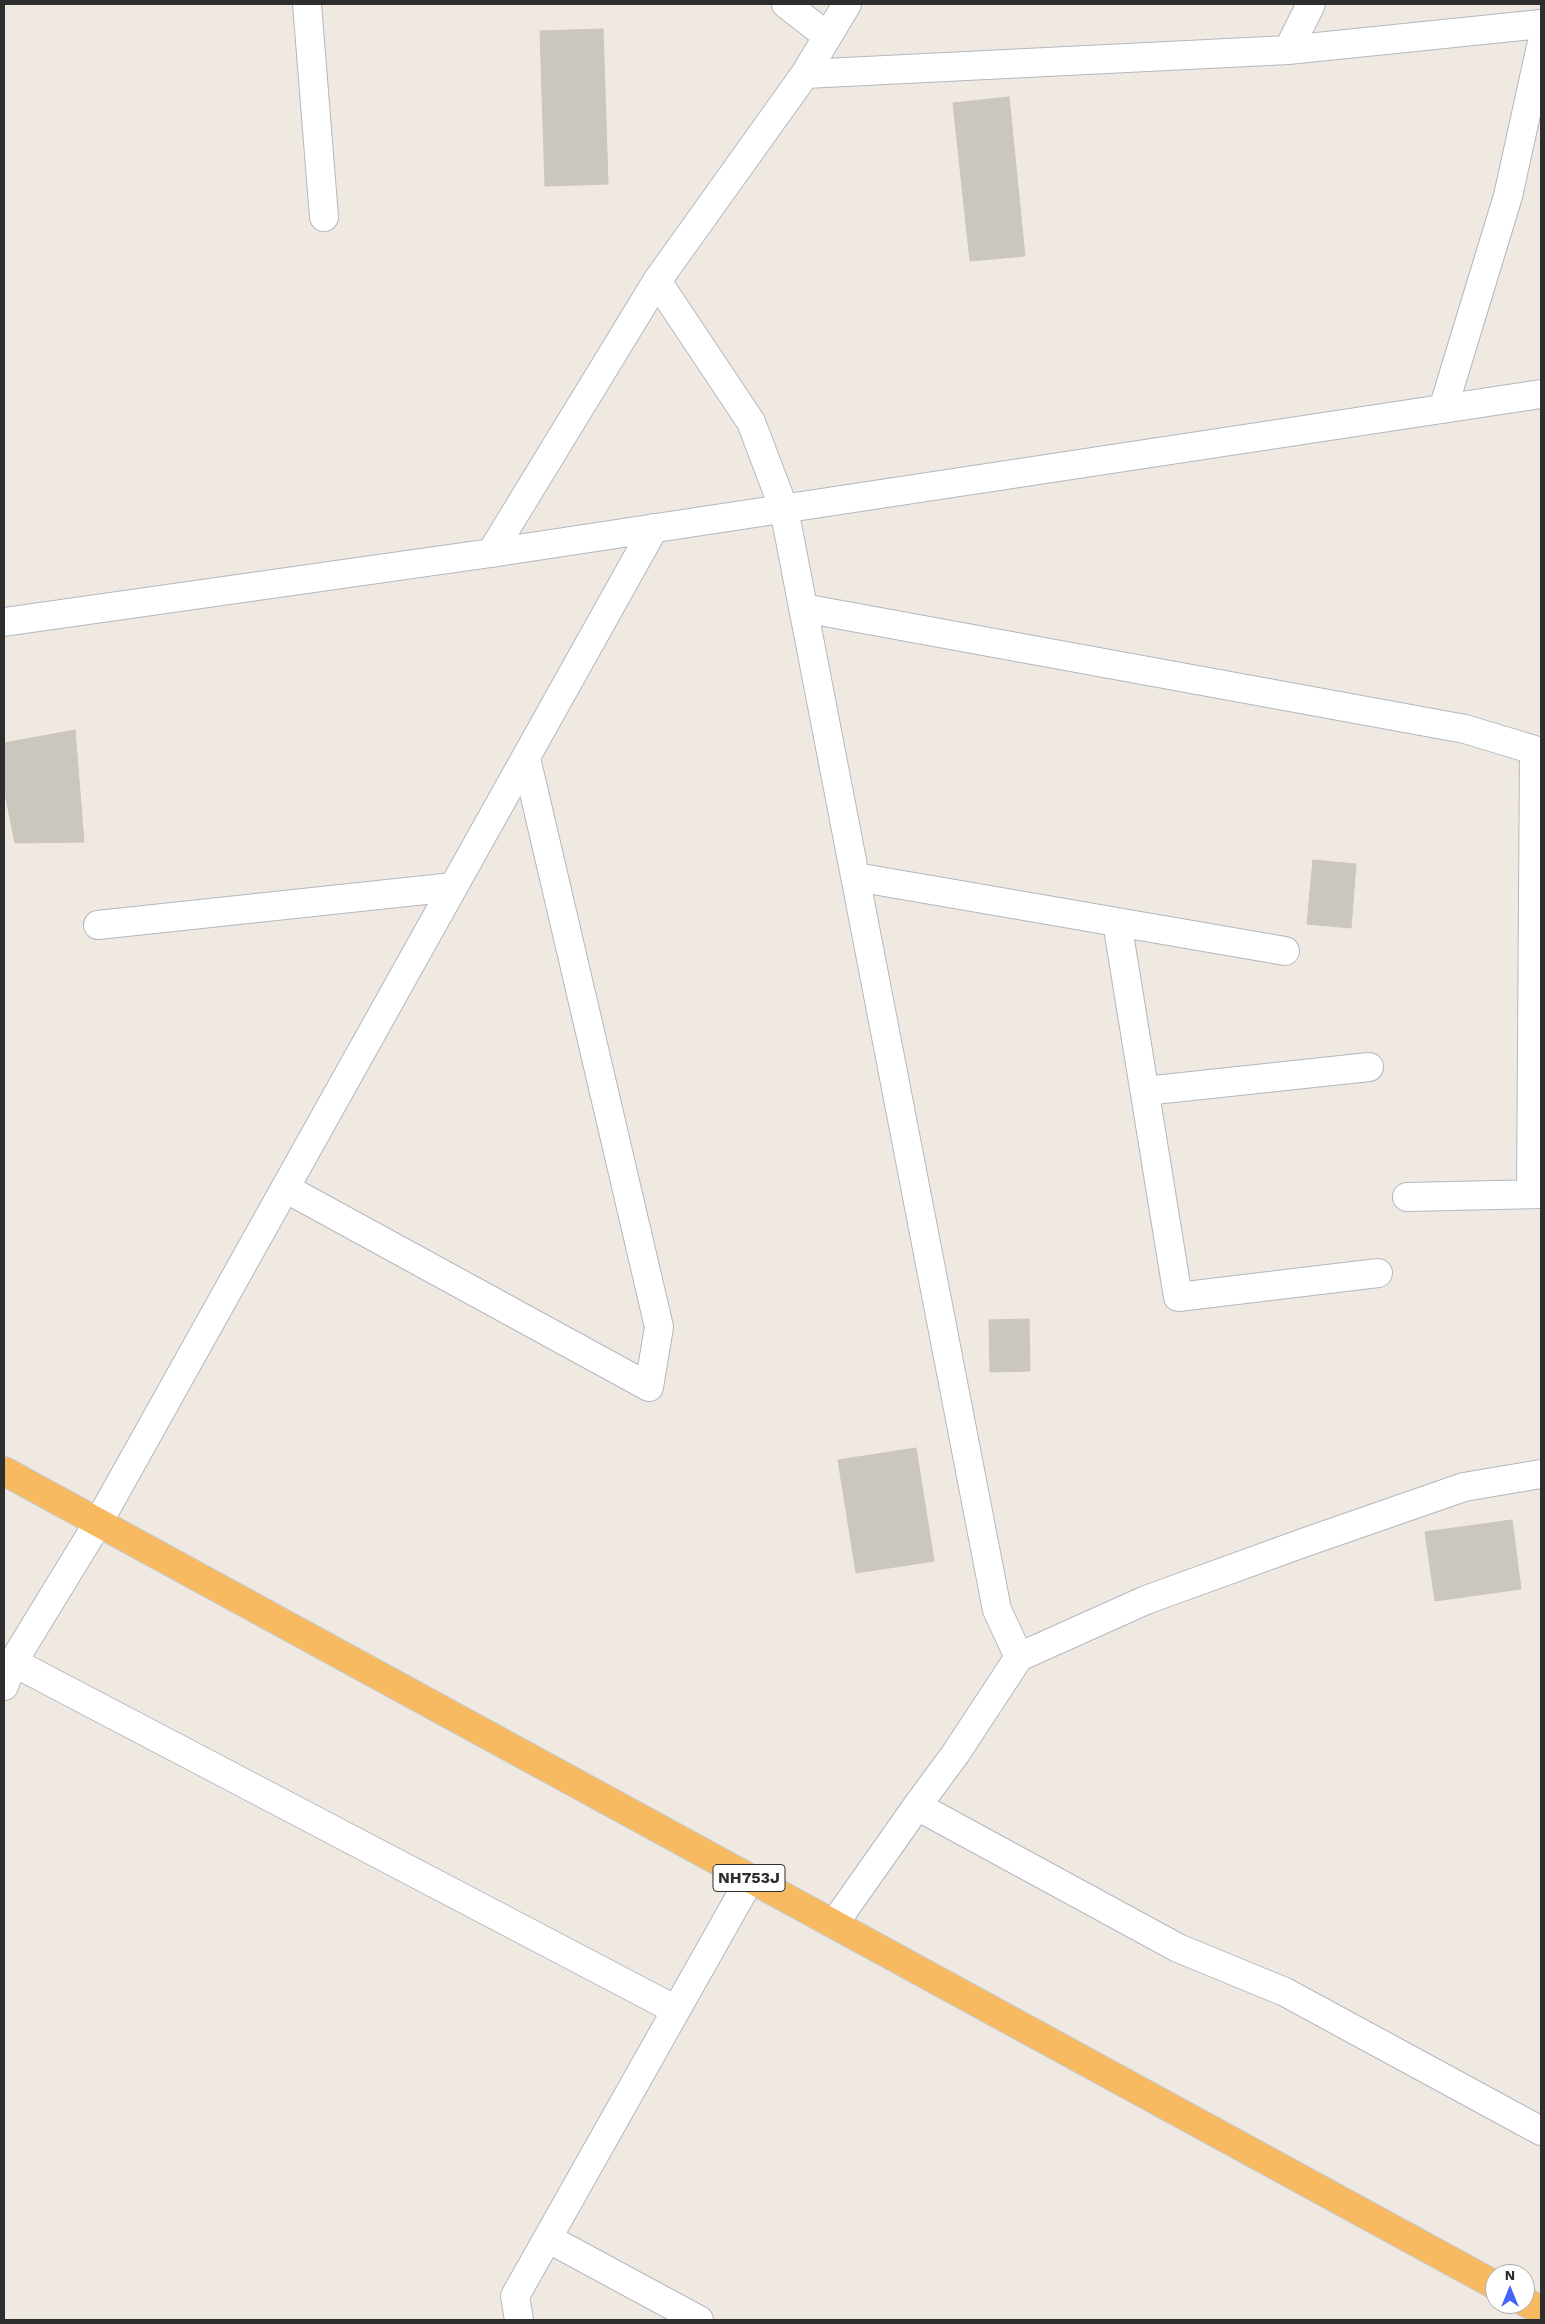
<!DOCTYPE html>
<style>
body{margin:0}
#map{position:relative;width:1545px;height:2324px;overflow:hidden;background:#efe9e1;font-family:"Work Sans",sans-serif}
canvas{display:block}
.frame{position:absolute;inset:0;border:5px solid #2e2e2e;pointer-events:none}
.north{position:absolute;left:1485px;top:2264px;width:50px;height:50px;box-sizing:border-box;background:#fff;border:1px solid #ababab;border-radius:50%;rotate:0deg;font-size:14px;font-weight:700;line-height:20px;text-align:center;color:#2e2e2e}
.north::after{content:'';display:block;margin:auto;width:18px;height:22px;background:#4264fb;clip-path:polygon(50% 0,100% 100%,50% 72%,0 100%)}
</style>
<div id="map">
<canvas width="1545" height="2324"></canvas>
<div class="frame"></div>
<div class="north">N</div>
</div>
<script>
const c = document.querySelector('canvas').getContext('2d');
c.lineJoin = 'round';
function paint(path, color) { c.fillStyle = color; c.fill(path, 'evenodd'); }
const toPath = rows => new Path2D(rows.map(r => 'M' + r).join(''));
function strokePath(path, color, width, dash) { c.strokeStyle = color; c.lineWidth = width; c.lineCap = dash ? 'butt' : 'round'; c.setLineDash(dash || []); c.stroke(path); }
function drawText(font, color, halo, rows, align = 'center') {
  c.font = font + ' "Work Sans",sans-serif'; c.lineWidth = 4; c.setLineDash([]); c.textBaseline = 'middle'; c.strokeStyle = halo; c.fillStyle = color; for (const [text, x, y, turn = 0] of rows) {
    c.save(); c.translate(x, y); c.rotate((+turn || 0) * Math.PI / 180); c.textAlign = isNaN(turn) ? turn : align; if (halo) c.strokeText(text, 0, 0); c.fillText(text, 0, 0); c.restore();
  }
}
const building = toPath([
 [603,29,608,184,545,186,540,31,603,29],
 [1009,97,1025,256,970,261,953,103,1009,97],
 [75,730,84,842,15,843,4,789,4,743,75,730],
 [1313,860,1356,864,1351,928,1307,924,1313,860],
 [1029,1319,1030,1371,990,1372,989,1320,1029,1319],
 [916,1448,934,1561,856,1573,838,1460,916,1448],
 [1512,1520,1521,1589,1435,1601,1425,1532,1512,1520]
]);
paint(building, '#cbc7bf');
strokePath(building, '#cbc5ba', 1);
const minor = toPath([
 [307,4,324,217],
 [786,4,827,36],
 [1288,50,1311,4],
 [805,74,1288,50,1541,24],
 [657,281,751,422,784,509,997,1610,1019,1657],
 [1443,409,1508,196,1541,46],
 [491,553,657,281,805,74,847,4],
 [803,608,1465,729,1541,752],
 [856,877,1285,951],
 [1117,922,1178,1297,1378,1273],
 [98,925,453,887],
 [1145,1091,1369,1067],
 [285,1188,649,1387,659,1327,526,758],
 [1531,1194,1534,750],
 [1407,1197,1541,1194],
 [1541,1474,1464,1487,1303,1543,1146,1600,1019,1657,956,1753,917,1806,1178,1948,1285,1992,1541,2131],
 [13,1662,676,2010],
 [4,1686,13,1662,98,1523,654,528],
 [834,1924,917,1806],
 [549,2239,699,2320],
 [519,2320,515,2296,750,1879]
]);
const secondary = toPath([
 [4,622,491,553,1541,394]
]);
const trunk = toPath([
 [4,1471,1495,2285],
 [1525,2302,1541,2310]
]);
strokePath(minor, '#b4b7c1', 30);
strokePath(secondary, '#b4b7c1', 30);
strokePath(trunk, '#c9c9c9', 30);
strokePath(minor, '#fff', 28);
strokePath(secondary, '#fff', 28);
strokePath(trunk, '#f8ba60', 28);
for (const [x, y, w] of [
 [749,1878,72]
]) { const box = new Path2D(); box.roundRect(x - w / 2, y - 13.5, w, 27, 4); c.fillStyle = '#fff'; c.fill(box); strokePath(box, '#2e2e2e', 1); }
drawText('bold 16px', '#2e2e2e', null, [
 ["NH753J",749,1878]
]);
</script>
